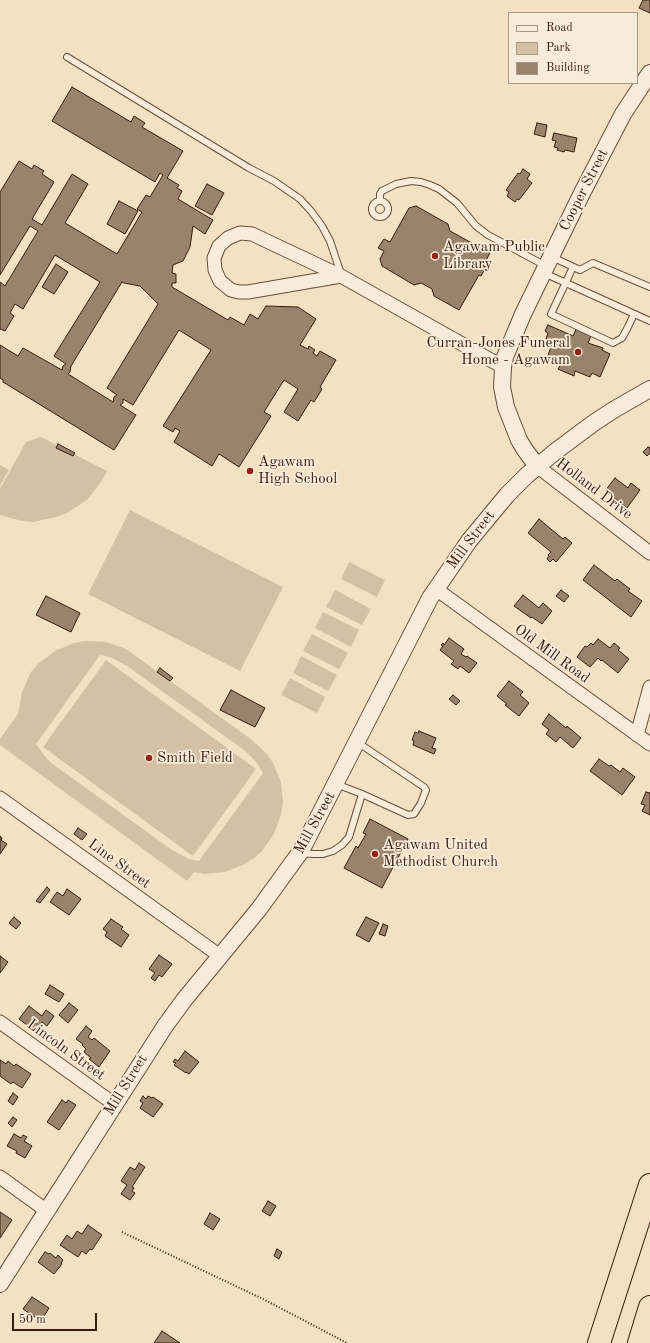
<!DOCTYPE html>
<style>
body{margin:0}
#map{position:relative;width:650px;height:1343px;overflow:hidden;background:#f3e1c4;font-family:"Old Standard TT",serif}
canvas{display:block}
.legend{position:absolute;left:508px;top:12px;width:130px;height:72px;box-sizing:border-box;background:#f7ecd9;border:1px solid #ab9987;margin:0;padding:5px 7px;list-style:none;font-size:12px;color:#381d0d}
.legend li{display:flex;align-items:center;gap:8px;height:20px}
.legend b{width:20px;border:1px solid #ab9987}
.scale{position:absolute;left:12px;top:1313px;width:85px;height:18px;box-sizing:border-box;border:2px solid #381d0d;border-top:0;padding-left:5px;font-size:12px;line-height:14px;white-space:nowrap;color:#381d0d;-webkit-text-stroke:3px #f7ecd9;paint-order:stroke}
</style>
<div id="map">
<canvas width="650" height="1343"></canvas>
<ul class="legend">
<li><b style="height:5px;background:#f7ecd9"></b>Road</li>
<li><b style="height:11px;background:#d3c0a5"></b>Park</li>
<li><b style="height:11px;background:#99836c"></b>Building</li>
</ul>
<div class="scale">50 m</div>
</div>
<script>
const c = document.querySelector('canvas').getContext('2d');
c.lineJoin = 'round';
function paint(path, color) { c.fillStyle = color; c.fill(path, 'evenodd'); }
const toPath = rows => new Path2D(rows.map(r => 'M' + r).join(''));
function strokePath(path, color, width, dash) { c.strokeStyle = color; c.lineWidth = width; c.lineCap = dash ? 'butt' : 'round'; c.setLineDash(dash || []); c.stroke(path); }
function drawText(font, color, halo, rows, align = 'center') {
  c.font = font + ' "Old Standard TT",serif'; c.lineWidth = 3.5; c.setLineDash([]); c.textBaseline = 'middle'; c.strokeStyle = halo; c.fillStyle = color; for (const [text, x, y, turn = 0] of rows) {
    c.save(); c.translate(x, y); c.rotate((+turn || 0) * Math.PI / 180); c.textAlign = isNaN(turn) ? turn : align; if (halo) c.strokeText(text, 0, 0); c.fillText(text, 0, 0); c.restore();
  }
}
paint(toPath([
 [41,437,107,471,101,482,87,500,67,513,56,517,33,522,22,521,0,515,0,489,26,442],
 [0,465,9,470,0,485],
 [130,510,283,587,240,671,88,594],
 [349,562,385,580,377,597,341,579],
 [335,590,371,609,362,625,326,607],
 [323,612,359,630,351,647,315,628],
 [312,634,348,653,339,669,303,651],
 [85,641,106,642,126,649,252,740,267,754,273,763,281,782,283,803,281,814,274,834,262,851,254,858,245,864,225,872,204,874,194,872,187,881,0,745,0,739,18,714,22,692,31,672,38,664,55,651,74,643],
 [100,655,110,657,127,666,244,750,257,763,263,773,199,861,189,859,172,850,50,762,44,755,36,744],
 [301,656,337,675,328,691,293,673],
 [106,660,256,769,193,856,43,747],
 [290,678,325,697,317,713,281,695]
]), '#d3c0a5');
const building = toPath([
 [643,0,650,0,650,13,639,8,643,0],
 [72,87,131,122,134,116,145,123,142,127,183,151,167,178,179,185,177,188,182,191,178,199,213,220,205,234,193,226,190,247,183,261,173,265,172,273,176,274,176,283,172,283,172,287,228,320,230,317,244,325,250,314,258,319,266,306,298,307,316,319,300,345,308,349,309,346,315,350,313,353,317,356,320,351,336,360,320,387,322,389,314,402,311,400,298,421,284,412,298,389,284,380,264,412,271,416,239,467,219,454,212,466,174,442,180,431,175,428,173,432,163,426,211,350,179,330,133,405,123,399,123,403,120,405,136,415,114,450,3,382,3,380,0,378,0,345,18,356,23,348,62,370,63,366,66,364,54,356,100,282,55,255,23,309,15,304,10,313,14,316,5,331,0,329,0,282,5,286,38,231,30,226,0,275,0,192,19,161,32,169,34,165,44,171,42,174,54,182,32,219,42,225,72,174,88,184,65,223,117,254,142,212,137,209,146,195,150,197,163,175,160,173,155,182,52,121,72,87],
 [122,282,124,283,140,286,158,304,107,388,117,395,114,397,113,402,68,374,70,372,71,366,122,282],
 [537,123,547,125,545,137,534,134,537,123],
 [554,133,577,138,574,152,565,150,564,152,557,150,558,148,554,147,556,141,552,140,554,133],
 [523,169,530,174,527,179,532,183,519,200,517,199,515,202,507,196,509,192,506,190,518,173,520,174,523,169],
 [207,184,224,193,212,215,195,206,207,184],
 [119,201,138,211,125,234,107,224,119,201],
 [416,206,448,224,450,231,490,253,483,266,486,267,481,276,479,275,459,310,434,296,432,289,421,283,414,285,382,266,380,259,384,251,378,248,384,239,390,242,409,208,416,206],
 [56,264,68,272,54,294,42,287,56,264],
 [548,325,573,336,578,325,593,331,588,343,603,348,602,350,610,354,600,377,592,373,590,377,575,371,574,376,558,369,561,364,547,358,553,342,546,339,548,333,545,331,548,325],
 [58,444,75,453,73,456,56,448,58,444],
 [648,447,650,448,650,453,647,456,643,452,648,447],
 [615,478,628,488,631,483,640,490,627,508,605,491,615,478],
 [539,519,563,539,565,537,572,543,556,562,553,559,550,562,547,559,549,556,548,555,551,552,528,533,539,519],
 [594,565,615,581,617,579,630,589,628,591,642,601,631,617,583,580,594,565],
 [561,590,569,596,564,602,556,596,561,590],
 [523,595,539,608,543,603,552,611,542,624,532,617,531,618,514,606,523,595],
 [46,596,80,613,71,632,36,615,46,596],
 [449,638,464,649,461,654,466,657,467,656,477,663,469,673,460,666,458,669,451,664,454,661,440,650,443,646,441,645,443,643,444,645,449,638],
 [598,639,610,648,614,643,620,648,618,650,629,659,618,673,602,660,601,661,598,658,590,667,577,657,585,646,587,647,591,643,593,645,598,639],
 [160,668,173,678,170,681,157,672,160,668],
 [509,681,523,692,520,695,529,703,519,716,505,705,507,704,497,696,509,681],
 [231,690,265,708,255,727,220,710,231,690],
 [453,695,460,701,456,705,449,699,453,695],
 [549,714,566,728,567,726,581,738,573,748,560,737,556,742,546,734,549,730,542,724,549,714],
 [419,731,436,738,432,748,436,749,434,754,413,745,414,741,412,740,415,732,418,733,419,731],
 [599,759,609,766,611,765,620,772,623,768,635,777,622,795,590,771,599,759],
 [646,792,650,793,650,815,642,811,645,805,641,804,646,792],
 [370,819,408,839,382,888,344,868,356,846,358,848,366,834,363,833,370,819],
 [78,828,87,834,82,840,74,834,78,828],
 [0,836,2,838,1,840,7,844,0,854,0,836],
 [47,887,50,890,40,903,36,901,47,887],
 [67,889,81,899,69,915,50,902,57,892,63,896,67,889],
 [14,917,21,923,16,929,9,923,14,917],
 [366,917,379,923,369,942,356,935,366,917],
 [111,919,123,927,121,929,129,935,121,947,105,936,107,932,103,929,111,919],
 [383,924,388,926,385,936,379,934,383,924],
 [159,955,172,964,162,977,159,975,155,981,151,978,155,973,149,969,159,955],
 [0,956,8,962,0,973,0,956],
 [50,985,64,994,59,1002,45,994,50,985],
 [69,1003,78,1010,68,1023,59,1015,69,1003],
 [29,1006,42,1016,46,1010,54,1016,47,1026,42,1022,35,1031,19,1019,29,1006],
 [86,1026,92,1031,88,1037,92,1040,94,1038,110,1051,99,1067,89,1059,91,1058,84,1052,86,1049,82,1045,83,1044,76,1039,86,1026],
 [185,1051,199,1062,189,1074,186,1072,186,1073,174,1065,176,1063,173,1062,175,1059,178,1061,185,1051],
 [0,1060,6,1064,8,1061,14,1066,16,1064,31,1074,22,1088,13,1082,11,1084,0,1076,0,1060],
 [13,1093,18,1097,13,1105,8,1101,13,1093],
 [143,1096,146,1099,148,1096,152,1098,153,1097,163,1104,153,1117,140,1108,143,1103,140,1101,143,1096],
 [62,1100,66,1103,68,1100,76,1105,59,1130,47,1122,62,1100],
 [13,1117,17,1120,12,1127,8,1123,13,1117],
 [14,1134,21,1138,23,1135,27,1137,24,1141,32,1146,25,1158,16,1153,17,1151,7,1146,14,1134],
 [139,1163,145,1167,132,1187,134,1188,132,1191,135,1193,130,1200,121,1194,127,1185,121,1181,130,1167,135,1170,139,1163],
 [268,1201,276,1206,270,1216,262,1211,268,1201],
 [0,1212,12,1220,0,1238,0,1212],
 [210,1213,220,1219,213,1230,204,1224,210,1213],
 [88,1225,102,1235,92,1250,90,1249,86,1254,82,1251,78,1257,60,1245,67,1235,72,1239,77,1231,82,1234,88,1225],
 [277,1249,282,1252,279,1259,274,1256,277,1249],
 [45,1252,49,1254,50,1253,56,1258,58,1255,63,1260,61,1263,62,1264,54,1274,38,1262,45,1252],
 [32,1297,49,1308,41,1321,23,1309,32,1297],
 [162,1331,180,1343,154,1343,162,1331]
]);
paint(building, '#99836c');
strokePath(building, '#381d0d', 1);
const service = toPath([
 [67,57,249,168,274,181,300,199,311,211,322,226,330,241,341,274],
 [380,201,380,194,382,191,396,184,411,181,421,182,430,185,439,189,457,203,476,226,488,235,546,266],
 '372 209a8 8 0 1 1 16 0a8 8 0 1 1-16 0Z',
 [552,257,580,270,593,263,650,287],
 [573,267,551,314,613,343,622,338,628,327,634,314],
 [544,273,650,321],
 [336,784,362,794],
 [302,853,312,854,323,854,333,851,342,845,349,837,362,794,408,815,414,814,421,803,426,790,424,787,357,742]
]);
const minor = toPath([
 [341,276,248,292,239,292,231,290,220,281,215,270,214,258,219,246,228,238,240,233,252,234,341,276,503,367],
 [537,466,650,553],
 [436,589,650,744],
 [637,735,650,687],
 [0,798,220,956],
 [0,1022,114,1104],
 [0,1177,47,1211]
]);
const tertiary = toPath([
 [537,466,525,450,519,440,506,407,502,387,503,367,505,357,523,314,582,193,623,114,650,73],
 [0,1284,165,1026,184,1000,259,909,301,851,430,598,469,541,507,495,527,475,556,451,595,422,615,409,650,389]
]);
const motorway = toPath([
 [599,1343,650,1185],
 [639,1343,650,1307]
]);
strokePath(service, '#674e3b', 8);
strokePath(minor, '#674e3b', 15);
strokePath(tertiary, '#674e3b', 18);
strokePath(motorway, '#381d0d', 24);
strokePath(toPath([
 [122,1232,265,1300,347,1343]
]), '#381d0d', 2, [1, 2]);
strokePath(service, '#f7ecd9', 6);
strokePath(minor, '#f7ecd9', 13);
strokePath(tertiary, '#f7ecd9', 16);
strokePath(motorway, '#f3e1c4', 22);
for (const [x, y, r, color] of [
 [435,256,4,"#8f2418"],
 [578,352,4,"#8f2418"],
 [250,471,4,"#8f2418"],
 [149,758,4,"#8f2418"],
 [375,854,4,"#8f2418"]
]) { const dot = new Path2D(); dot.arc(x, y, r, 0, 2 * Math.PI); c.fillStyle = color; c.fill(dot); strokePath(dot, '#f7ecd9', 1.5); }
drawText('15px', '#381d0d', '#f7ecd9', [
 ["Cooper Street",584,190,-63],
 ["Holland Drive",594,489,37],
 ["Mill Street",471,540,-53],
 ["Old Mill Road",552,654,36],
 ["Mill Street",315,823,-61],
 ["Line Street",119,864,36],
 ["Lincoln Street",66,1050,36],
 ["Mill Street",126,1085,-58]
]);
drawText('15px', '#381d0d', '#f7ecd9', [
 ["Agawam Public",443,247],
 ["Library",443,264],
 ["Curran-Jones Funeral",570,343,"right"],
 ["Home - Agawam",570,360,"right"],
 ["Agawam",258,462],
 ["High School",258,479],
 ["Smith Field",157,758],
 ["Agawam United",383,845],
 ["Methodist Church",383,862]
], 'left');
</script>
